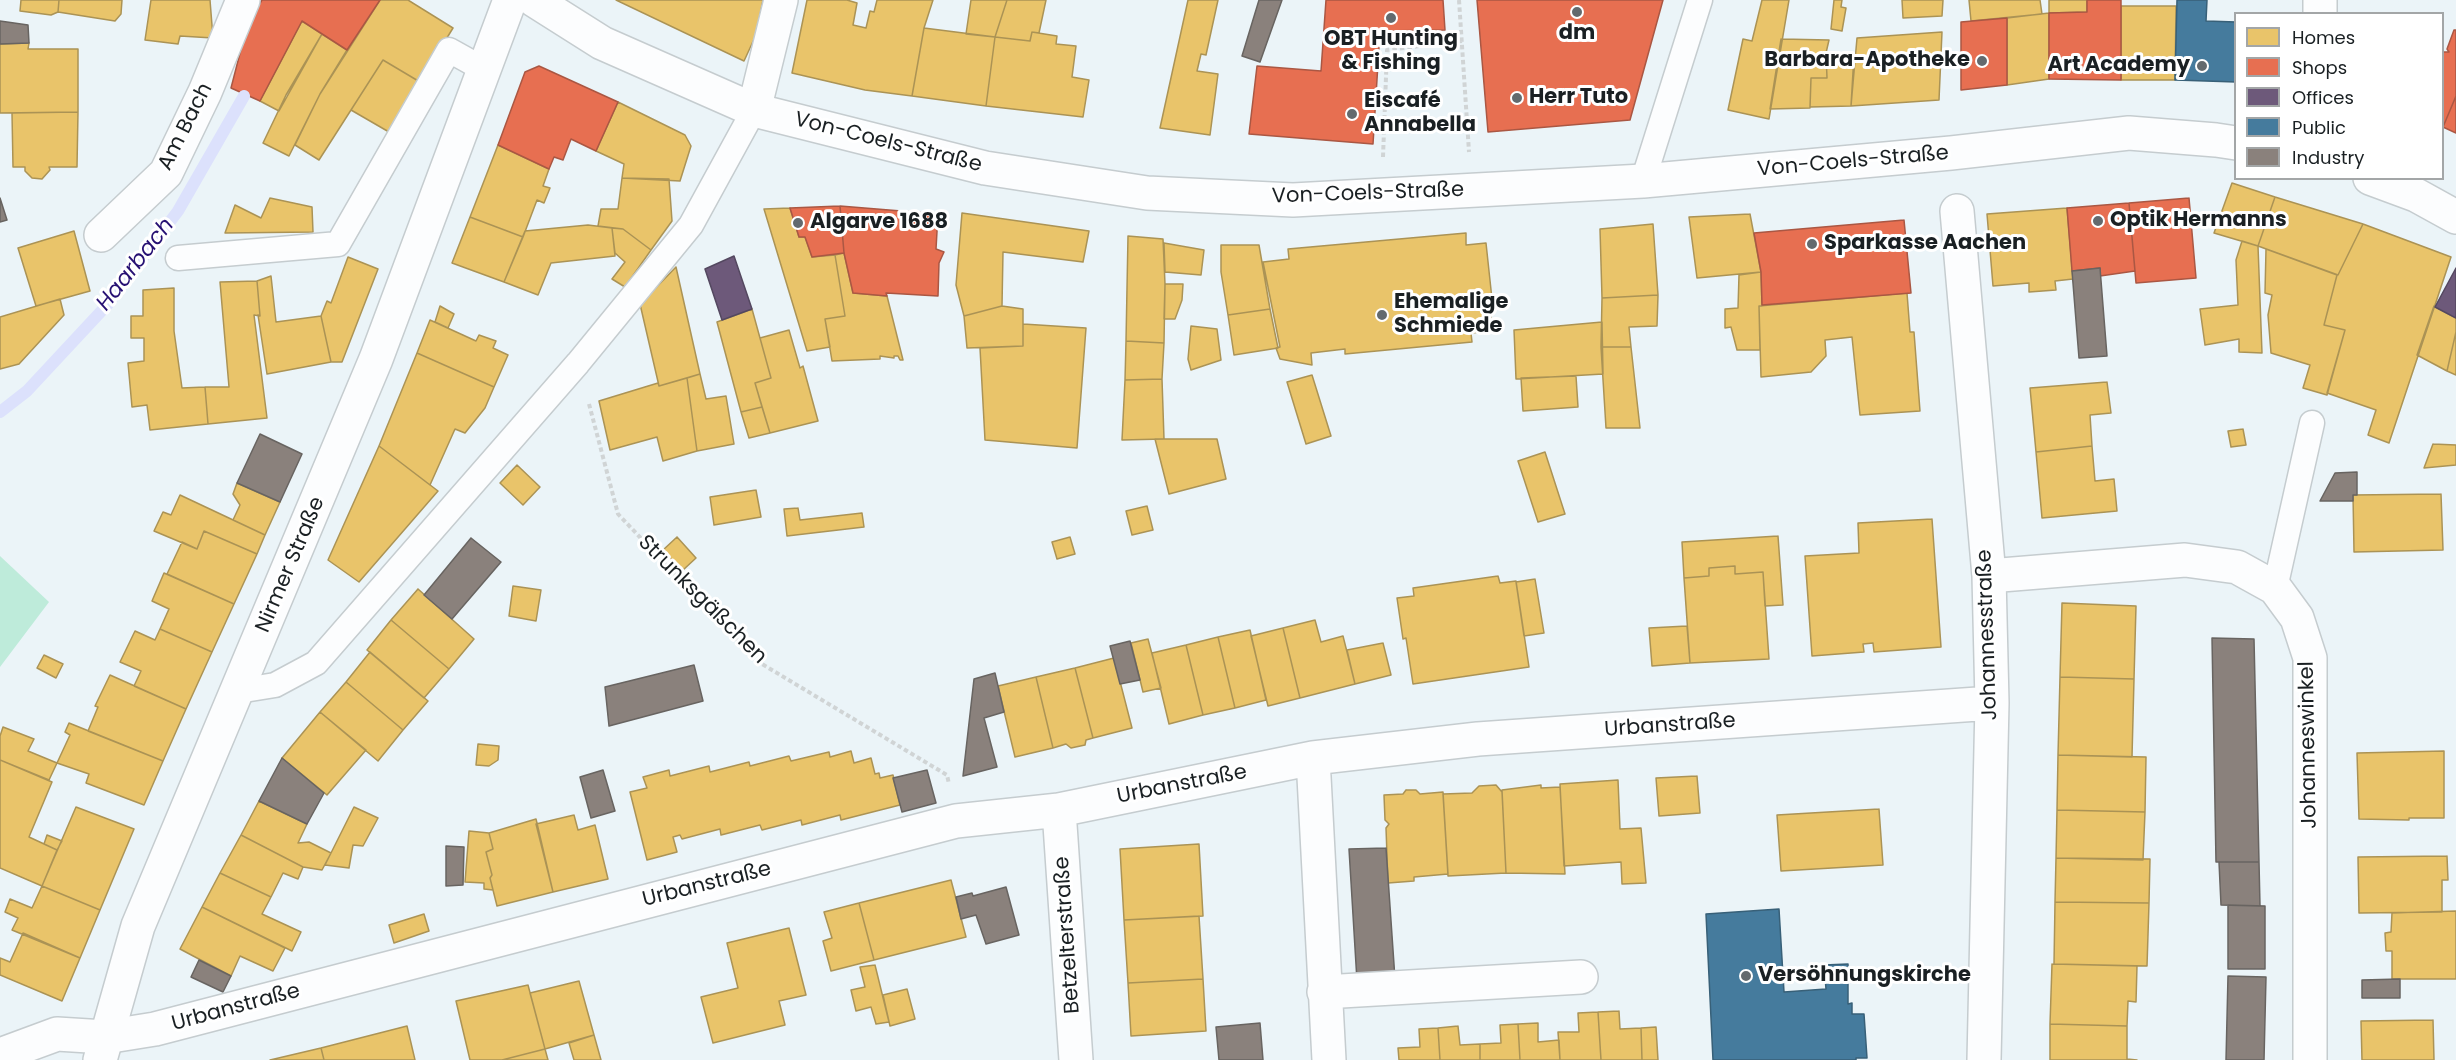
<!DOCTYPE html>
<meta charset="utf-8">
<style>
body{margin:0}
#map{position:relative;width:2456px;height:1060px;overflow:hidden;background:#ebf4f8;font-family:Poppins,sans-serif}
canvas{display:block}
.legend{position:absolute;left:2234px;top:12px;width:210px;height:168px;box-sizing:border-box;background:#fff;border:2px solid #a3a6a7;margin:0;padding:8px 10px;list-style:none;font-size:18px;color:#1a2023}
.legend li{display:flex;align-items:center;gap:12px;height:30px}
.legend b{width:30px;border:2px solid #a3a6a7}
</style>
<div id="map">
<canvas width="2456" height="1060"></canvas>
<ul class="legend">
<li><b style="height:16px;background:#e9c46a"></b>Homes</li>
<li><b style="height:16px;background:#e76f51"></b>Shops</li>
<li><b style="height:16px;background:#6d597a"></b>Offices</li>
<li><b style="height:16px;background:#457b9d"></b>Public</li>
<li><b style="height:16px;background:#8a817c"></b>Industry</li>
</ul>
</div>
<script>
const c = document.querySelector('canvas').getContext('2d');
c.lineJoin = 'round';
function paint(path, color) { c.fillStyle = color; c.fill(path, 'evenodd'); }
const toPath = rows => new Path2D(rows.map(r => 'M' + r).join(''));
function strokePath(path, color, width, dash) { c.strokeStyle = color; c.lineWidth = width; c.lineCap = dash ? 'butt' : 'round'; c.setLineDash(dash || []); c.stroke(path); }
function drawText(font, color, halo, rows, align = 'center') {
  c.font = font + ' Poppins,sans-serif'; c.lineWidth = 6; c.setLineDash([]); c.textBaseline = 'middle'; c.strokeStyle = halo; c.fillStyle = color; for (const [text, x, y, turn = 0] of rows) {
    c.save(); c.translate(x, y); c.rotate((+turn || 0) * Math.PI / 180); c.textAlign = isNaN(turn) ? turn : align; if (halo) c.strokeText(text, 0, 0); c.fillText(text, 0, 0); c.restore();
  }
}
paint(toPath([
 [0,556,49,602,0,667]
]), '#beebda');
const homes = toPath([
 [21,0,59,0,58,12,51,15,20,11,21,0],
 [59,0,122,0,121,14,115,21,58,12,59,0],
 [151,0,210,0,213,38,180,36,178,44,145,40,151,0],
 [380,0,408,0,453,28,420,82,383,60,319,160,295,145,320,94,380,0],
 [616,0,763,0,756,35,744,61,616,0],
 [807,0,847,0,857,3,853,25,866,28,870,11,874,12,877,0,933,0,924,28,912,96,865,90,792,73,807,0],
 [971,0,1007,0,995,37,966,34,971,0],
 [1007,0,1046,0,1039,33,1032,32,1030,41,995,37,1007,0],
 [1188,0,1218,0,1206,55,1201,54,1197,71,1218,74,1210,135,1160,128,1188,0],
 [1762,0,1789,0,1769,119,1728,110,1743,39,1752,41,1762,0],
 [1834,0,1842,0,1841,7,1846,8,1842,31,1831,29,1834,0],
 [1902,0,1943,0,1942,16,1903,18,1902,0],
 [1969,0,2040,0,2042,14,1971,21,1969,0],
 [2049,0,2087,0,2087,12,2049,13,2049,0],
 [2121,6,2176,6,2175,80,2121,80,2121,6],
 [2049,13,2049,79,2007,85,2007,18,2049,13],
 [302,21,322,34,279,111,260,101,302,21],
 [924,28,995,37,986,106,912,96,924,28],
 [1032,32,1057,36,1056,44,1076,46,1072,77,1089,80,1083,117,986,106,995,37,1030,41,1032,32],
 [1942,32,1939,100,1851,106,1857,38,1942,32],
 [322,34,347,50,320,94,289,156,263,143,286,95,322,34],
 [1781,39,1829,40,1826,53,1827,78,1811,78,1810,108,1770,109,1781,39],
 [29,43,28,49,78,49,78,112,0,113,0,44,29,43],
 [1826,53,1854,55,1851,106,1810,107,1811,78,1827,78,1826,53],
 [383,60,420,82,389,132,351,110,383,60],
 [618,102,685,135,691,146,680,181,622,178,624,164,596,151,618,102],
 [78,112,77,167,49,167,50,170,42,179,32,178,25,171,25,167,13,167,12,113,78,112],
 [498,145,549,169,543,186,550,188,544,203,537,200,523,237,470,217,498,145],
 [622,178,669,179,672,221,651,250,623,229,598,226,601,209,618,209,622,178],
 [2232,183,2275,197,2258,246,2214,233,2232,183],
 [2275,197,2363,224,2338,275,2258,246,2275,197],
 [270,198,312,207,313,232,225,233,235,205,261,218,270,198],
 [790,208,799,237,805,237,812,257,835,255,845,316,825,319,830,347,807,351,764,209,790,208],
 [2067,208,2073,279,2055,281,2056,290,2029,292,2029,283,1993,286,1987,214,2067,208],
 [962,213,1089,231,1083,262,1003,252,1002,306,964,316,956,285,962,213],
 [1750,214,1761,272,1697,278,1689,217,1750,214],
 [470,217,523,237,504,282,452,263,470,217],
 [1653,224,1658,295,1602,298,1600,229,1653,224],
 [2363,224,2451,257,2389,443,2368,435,2376,410,2327,393,2345,330,2324,325,2337,275,2338,275,2363,224],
 [588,225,612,228,615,256,551,263,538,295,504,282,525,231,588,225],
 [612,228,623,229,651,250,625,287,612,279,625,262,615,253,612,228],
 [74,231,90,291,36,306,18,248,74,231],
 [1466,233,1466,245,1486,243,1492,299,1489,298,1492,331,1471,333,1472,342,1345,354,1345,349,1311,353,1312,365,1280,359,1276,348,1280,347,1263,262,1289,259,1288,249,1466,233],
 [1128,236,1163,239,1165,284,1164,343,1126,341,1128,236],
 [2242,241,2258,246,2262,353,2239,352,2239,339,2205,345,2200,309,2238,305,2236,260,2242,241],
 [1164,243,1204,250,1201,275,1165,272,1164,243],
 [1221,245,1259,245,1270,309,1228,315,1221,272,1221,245],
 [2266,249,2337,275,2324,325,2345,330,2327,395,2303,388,2310,365,2271,353,2268,315,2272,295,2265,293,2266,249],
 [844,253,853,293,887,296,903,360,900,360,898,356,894,356,894,358,880,356,880,359,832,361,825,319,845,316,835,255,844,253],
 [348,257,378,269,342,362,331,362,321,316,327,301,331,303,348,257],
 [676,267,700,374,659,386,640,304,676,267],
 [1761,272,1762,306,1759,306,1760,350,1737,350,1731,327,1725,328,1725,309,1738,308,1739,275,1761,272],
 [271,276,276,322,321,316,331,362,267,374,258,315,260,316,257,281,271,276],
 [257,281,260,316,254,315,267,418,208,424,205,387,229,387,220,282,257,281],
 [1165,284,1183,284,1182,300,1175,319,1164,319,1165,284],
 [174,288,174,331,182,388,205,387,208,424,150,430,147,405,132,407,128,363,144,361,144,338,131,338,131,316,143,316,143,290,174,288],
 [1907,293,1910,332,1914,332,1920,411,1860,415,1852,337,1825,340,1826,356,1811,372,1761,377,1759,306,1907,293],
 [1658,295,1657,326,1629,327,1631,347,1601,347,1602,298,1658,295],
 [60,299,64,315,19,364,0,369,0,317,60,299],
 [440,306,454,314,448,328,435,322,440,306],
 [1002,306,1023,309,1023,346,967,348,964,316,1002,306],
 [2434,306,2456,318,2456,332,2447,371,2417,355,2434,306],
 [752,309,771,378,755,383,762,407,741,412,717,322,752,309],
 [1270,309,1278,348,1234,355,1228,315,1270,309],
 [430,320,476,341,479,335,496,341,493,348,508,355,494,387,417,353,430,320],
 [1602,322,1603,374,1516,379,1514,330,1602,322],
 [1023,324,1086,328,1077,448,985,440,980,348,1023,346,1023,324],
 [1191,326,1217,329,1221,360,1191,370,1188,359,1191,326],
 [789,330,800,368,803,366,818,421,770,433,755,383,771,378,760,338,789,330],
 [2456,332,2456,375,2447,371,2456,332],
 [1126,341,1164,343,1162,379,1125,380,1126,341],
 [1601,347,1631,347,1640,428,1606,428,1601,347],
 [417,353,494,387,485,408,465,433,455,429,430,485,379,446,417,353],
 [700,374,706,399,726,396,734,444,697,451,687,378,700,374],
 [1312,375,1331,436,1306,444,1287,382,1312,375],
 [1576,376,1578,407,1523,411,1521,378,1576,376],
 [687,378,697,451,663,461,657,437,610,450,599,401,658,383,659,386,687,378],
 [1162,379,1164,439,1122,440,1125,380,1162,379],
 [2107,382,2111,413,2090,415,2092,446,2036,452,2030,388,2107,382],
 [762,407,770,433,749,438,741,412,762,407],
 [2243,429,2246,445,2231,447,2228,431,2243,429],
 [1155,439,1217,439,1226,479,1169,494,1155,439],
 [2433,444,2456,445,2456,465,2424,468,2433,444],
 [379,446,438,491,359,582,328,560,379,446],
 [2092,446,2095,481,2114,479,2117,511,2042,518,2036,452,2092,446],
 [1545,452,1565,514,1538,522,1518,461,1545,452],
 [517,465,540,487,523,505,500,483,517,465],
 [237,483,280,502,265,535,233,520,240,505,233,494,237,483],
 [756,490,761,517,714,525,710,497,756,490],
 [2441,494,2443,550,2354,552,2353,495,2441,494],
 [180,495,265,535,257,554,204,531,197,549,154,531,163,512,171,515,180,495],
 [1147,506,1153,530,1132,535,1126,511,1147,506],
 [798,508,800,520,862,513,864,527,787,536,784,509,798,508],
 [1932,519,1941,647,1874,652,1873,643,1863,644,1864,652,1812,656,1805,556,1859,553,1858,523,1932,519],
 [204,531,257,554,234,604,167,574,182,542,197,549,204,531],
 [1778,536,1783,605,1765,606,1763,572,1735,574,1735,566,1709,568,1709,576,1684,578,1682,542,1778,536],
 [677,537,696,558,682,571,663,550,677,537],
 [1070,537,1075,554,1057,559,1052,542,1070,537],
 [1735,566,1735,574,1763,572,1769,659,1690,663,1684,578,1709,576,1709,568,1735,566],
 [164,573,234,604,212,652,160,629,169,609,152,601,164,573],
 [1498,576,1500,583,1516,581,1529,667,1413,684,1406,638,1403,639,1397,598,1414,596,1413,588,1498,576],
 [1535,579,1544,633,1524,636,1516,582,1535,579],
 [513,586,541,590,536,621,509,616,513,586],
 [418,589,474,639,449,669,391,620,418,589],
 [2062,603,2136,606,2134,679,2060,677,2062,603],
 [391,620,449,669,424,698,367,650,391,620],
 [1315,620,1321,642,1343,636,1355,684,1300,698,1283,628,1315,620],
 [1687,626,1690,663,1652,666,1649,628,1687,626],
 [1283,628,1300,698,1268,706,1251,636,1283,628],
 [160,629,212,652,186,709,134,686,141,671,120,662,135,631,155,640,160,629],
 [1250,630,1266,700,1235,708,1218,637,1250,630],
 [1218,637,1235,708,1203,715,1186,645,1218,637],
 [1148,639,1161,688,1143,692,1131,643,1148,639],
 [1383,643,1391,675,1355,684,1347,650,1383,643],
 [1186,645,1203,715,1169,724,1152,653,1186,645],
 [370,652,428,701,403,730,346,682,370,652],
 [44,655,63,664,56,678,37,668,44,655],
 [1114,658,1132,728,1093,738,1075,668,1114,658],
 [1075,668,1093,738,1086,740,1085,745,1071,748,1066,744,1053,748,1036,677,1075,668],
 [110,675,186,709,163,761,88,731,98,707,95,706,110,675],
 [1036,677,1053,748,1015,757,998,686,1036,677],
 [2060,677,2134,679,2132,757,2058,755,2060,677],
 [346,682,403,730,378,761,320,712,346,682],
 [320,712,366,750,327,795,282,758,320,712],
 [69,723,163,761,144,805,86,783,89,774,57,763,70,735,65,732,69,723],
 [3,727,34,739,28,751,57,763,49,780,0,760,0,736,3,727],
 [478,744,499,746,498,760,489,766,476,765,478,744],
 [851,751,854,763,871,758,875,774,879,773,880,778,893,775,900,805,841,820,840,815,802,825,801,820,762,830,760,825,721,835,720,829,682,839,680,835,673,837,677,852,647,860,630,792,647,788,643,777,669,770,670,776,709,766,710,772,749,762,750,766,789,756,791,761,829,752,830,757,851,751],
 [2444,751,2444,818,2409,818,2409,820,2359,819,2357,753,2444,751],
 [2058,755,2146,757,2145,812,2057,810,2058,755],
 [0,760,52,782,29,837,57,850,42,886,0,868,0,760],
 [1697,776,1700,813,1659,816,1656,778,1697,776],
 [1618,780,1620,829,1641,828,1646,883,1622,884,1621,862,1564,866,1560,784,1618,780],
 [1496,785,1502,792,1506,873,1448,876,1443,794,1472,793,1479,786,1496,785],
 [1541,785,1541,788,1560,787,1565,874,1506,873,1502,790,1541,785],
 [1406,790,1416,790,1420,794,1443,792,1448,874,1414,877,1414,881,1388,883,1386,828,1389,824,1385,820,1384,795,1403,794,1406,790],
 [259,801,307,824,298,843,309,842,331,853,322,870,303,867,241,835,259,801],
 [76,807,134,829,100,910,42,886,76,807],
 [354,807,378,818,363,846,353,845,349,868,325,865,354,807],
 [1879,809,1883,865,1781,871,1777,815,1879,809],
 [2057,810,2145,812,2143,860,2056,858,2057,810],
 [574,815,578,830,595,825,608,879,553,892,536,824,574,815],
 [536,819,553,892,497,906,490,878,492,875,486,852,493,849,489,833,536,819],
 [469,831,489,833,493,849,486,852,492,875,490,878,493,890,484,889,484,883,465,882,469,831],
 [47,835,62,841,57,850,44,844,47,835],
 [241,835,303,867,298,879,283,873,271,897,220,873,241,835],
 [1199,844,1203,916,1124,920,1120,849,1199,844],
 [2447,856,2448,880,2442,880,2442,912,2359,913,2358,857,2447,856],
 [2056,858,2150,859,2149,903,2055,902,2056,858],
 [220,873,271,897,262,914,301,932,292,951,202,907,220,873],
 [951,880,966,937,874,960,859,903,951,880],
 [42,886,100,910,80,958,12,930,18,918,5,912,10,899,32,908,42,886],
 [2055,902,2149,903,2147,966,2054,964,2055,902],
 [859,903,874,960,831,971,823,941,832,938,824,912,859,903],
 [202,907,285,948,273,971,240,956,231,976,180,949,202,907],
 [2456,911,2456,979,2392,979,2392,951,2386,951,2385,933,2391,932,2392,913,2456,911],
 [424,914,429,931,394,943,389,925,424,914],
 [1199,916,1203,979,1128,983,1124,920,1199,916],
 [789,928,806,995,779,1001,785,1025,713,1043,701,997,738,988,727,943,789,928],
 [23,933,80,958,62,1001,0,975,0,958,10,962,23,933],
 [2052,964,2137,966,2136,1002,2128,1001,2127,1026,2050,1024,2052,964],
 [875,965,889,1022,876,1024,871,1007,856,1011,851,990,865,987,860,967,875,965],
 [1203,979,1206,1031,1131,1036,1128,983,1203,979],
 [579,981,594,1035,545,1049,530,993,579,981],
 [528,985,545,1049,502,1060,470,1060,456,1001,528,985],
 [907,989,915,1019,890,1026,883,995,907,989],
 [1619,1011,1620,1029,1641,1028,1642,1060,1601,1060,1598,1012,1619,1011],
 [1598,1012,1601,1060,1560,1060,1558,1032,1579,1032,1578,1013,1598,1012],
 [2433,1020,2434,1060,2362,1060,2361,1021,2433,1020],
 [1538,1023,1538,1042,1559,1040,1560,1060,1520,1060,1518,1024,1538,1023],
 [1518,1024,1520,1060,1480,1060,1480,1044,1501,1043,1500,1025,1518,1024],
 [2050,1024,2127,1026,2127,1059,2137,1060,2050,1060,2050,1024],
 [407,1026,415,1060,324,1060,321,1048,407,1026],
 [1458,1026,1460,1045,1480,1044,1480,1060,1440,1060,1438,1028,1458,1026],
 [1656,1027,1658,1060,1642,1060,1641,1028,1656,1027],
 [1438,1028,1440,1060,1399,1060,1398,1048,1420,1047,1419,1029,1438,1028],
 [594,1035,601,1060,574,1060,569,1043,594,1035],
 [321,1048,324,1060,270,1060,321,1048],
 [545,1049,548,1060,502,1060,545,1049]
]);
paint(homes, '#e9c46a');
strokePath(homes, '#ab9355', 1.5);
const shops = toPath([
 [262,0,380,0,347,50,302,21,260,101,231,88,248,22,262,0],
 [1326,0,1443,0,1445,30,1380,31,1373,144,1249,134,1257,66,1321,71,1326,0],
 [1477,0,1663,0,1630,120,1488,132,1477,0],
 [2087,0,2121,0,2121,80,2049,79,2049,13,2087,12,2087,0],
 [2007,18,2007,85,1961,90,1961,22,2007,18],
 [2454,30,2456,30,2456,96,2443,127,2442,52,2449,52,2447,49,2454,30],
 [539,66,618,102,596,151,571,139,563,160,554,157,549,169,498,145,525,72,539,66],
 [2456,96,2456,133,2443,127,2456,96],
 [2189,198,2196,278,2136,283,2129,203,2189,198],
 [2129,203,2135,271,2100,276,2100,268,2072,271,2067,208,2129,203],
 [840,206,844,253,812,257,805,237,799,237,790,208,840,206],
 [840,206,938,214,936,249,944,252,939,263,938,296,886,293,887,296,853,293,844,253,840,206],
 [1904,220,1911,293,1762,305,1761,272,1754,233,1904,220]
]);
paint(shops, '#e76f51');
strokePath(shops, '#aa5743', 1.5);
const offices = toPath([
 [734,256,752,309,722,320,705,269,734,256],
 [2456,268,2456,318,2435,307,2456,268]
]);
paint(offices, '#6d597a');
strokePath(offices, '#544860', 1.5);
const public = toPath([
 [2177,0,2207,0,2206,21,2236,22,2236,82,2175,80,2177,0],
 [1779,909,1784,992,1826,989,1824,965,1848,964,1848,1004,1852,1003,1852,1014,1864,1014,1867,1058,1856,1058,1856,1060,1713,1060,1706,914,1779,909]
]);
paint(public, '#457b9d');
strokePath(public, '#386078', 1.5);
const industry = toPath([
 [1259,0,1282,0,1260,62,1242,56,1259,0],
 [0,21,28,25,29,43,0,44,0,21],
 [0,198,7,220,0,222,0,198],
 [2100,268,2107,356,2079,358,2072,271,2100,268],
 [260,434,302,454,280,502,237,483,260,434],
 [2357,472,2357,495,2353,495,2353,501,2320,501,2335,473,2357,472],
 [471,538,501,562,452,619,424,595,471,538],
 [2212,638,2254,639,2259,862,2216,862,2212,638],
 [1130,641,1140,680,1120,684,1110,646,1130,641],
 [694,665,703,701,609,726,605,687,694,665],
 [995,673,1004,712,984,718,997,767,963,776,974,679,995,673],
 [282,758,324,793,307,824,259,801,282,758],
 [603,770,615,811,591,818,580,777,603,770],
 [927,770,936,803,902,812,893,778,927,770],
 [446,846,464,847,463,885,446,886,446,846],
 [1386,848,1395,979,1357,981,1349,849,1386,848],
 [2219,862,2259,862,2260,906,2221,905,2219,862],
 [1006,887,1019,935,986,944,976,915,961,919,956,897,972,893,973,896,1006,887],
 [2228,905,2265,906,2265,969,2228,969,2228,905],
 [199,960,231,976,223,992,191,977,199,960],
 [2228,976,2266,977,2264,1060,2226,1060,2228,976],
 [2400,979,2400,998,2362,998,2362,980,2400,979],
 [1260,1023,1263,1060,1219,1060,1216,1027,1260,1023]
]);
paint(industry, '#8a817c');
strokePath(industry, '#686461', 1.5);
strokePath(toPath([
 [0,412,27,391,108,304,178,211,244,96]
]), '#dce1fc', 12);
const lane = toPath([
 [1643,181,1700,0],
 [178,258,338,244,449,50,485,70],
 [2275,588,2312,423],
 [238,691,275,685,316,663,578,363,691,225,754,110]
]);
const street = toPath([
 [2320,14,2320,0],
 [754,110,781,0],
 [1957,211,1989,576,1992,703,1984,1060],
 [101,235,166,173,205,92,243,0],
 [1989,576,2185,560,2237,567,2275,588,2297,618,2310,658,2310,1060],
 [1313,758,1329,1060],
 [1059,810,1076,1060],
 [1324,992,1581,977],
 [0,1055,57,1034,105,1037,155,1029,956,821,1059,810,1313,758,1478,739,1992,703]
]);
const secondary = toPath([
 [534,0,602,43,754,110,985,168,1147,193,1293,200,1643,181,1951,153,2129,133,2216,140,2236,143],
 [2370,178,2416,195,2456,217],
 [100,1060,138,926,376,359,510,0]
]);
strokePath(lane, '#c5cccf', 27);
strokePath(street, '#c5cccf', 36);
strokePath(secondary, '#c5cccf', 36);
strokePath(toPath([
 [1459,0,1469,152],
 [1383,157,1387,50,1462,41],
 [589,404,618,514,757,661,947,775,949,784]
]), '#d0d4d5', 4, [4.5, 3]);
strokePath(lane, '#fcfdfe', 24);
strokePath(street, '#fcfdfe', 33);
strokePath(secondary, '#fcfdfe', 33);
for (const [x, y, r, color] of [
 [1577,12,6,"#636a6e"],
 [1391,18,6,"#636a6e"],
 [1982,61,6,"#636a6e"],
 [2202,66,6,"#636a6e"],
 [1517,98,6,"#636a6e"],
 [1352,114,6,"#636a6e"],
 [2098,221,6,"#636a6e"],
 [798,223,6,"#636a6e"],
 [1812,244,6,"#636a6e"],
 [1382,315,6,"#636a6e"],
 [1746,976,6,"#636a6e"]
]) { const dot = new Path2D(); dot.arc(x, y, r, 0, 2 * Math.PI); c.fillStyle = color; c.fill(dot); strokePath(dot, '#fff', 2); }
drawText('bold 21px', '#1a2023', '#fff', [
 ["dm",1577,34,"center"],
 ["OBT Hunting",1391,40,"center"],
 ["& Fishing",1391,64,"center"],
 ["Barbara-Apotheke",1970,61,"right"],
 ["Art Academy",2190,66,"right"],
 ["Herr Tuto",1529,98],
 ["Eiscafé",1364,102],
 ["Annabella",1364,126],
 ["Optik Hermanns",2110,221],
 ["Algarve 1688",810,223],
 ["Sparkasse Aachen",1824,244],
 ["Ehemalige",1394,303],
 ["Schmiede",1394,327],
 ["Versöhnungskirche",1758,976]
], 'left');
drawText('21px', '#1a2023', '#fff', [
 ["Am Bach",186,127,-63],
 ["Von-Coels-Straße",888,143,14],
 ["Von-Coels-Straße",1853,162,-5],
 ["Von-Coels-Straße",1368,194,-2],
 ["Nirmer Straße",291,565,-67],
 ["Strunksgäßchen",702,600,45],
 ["Johannesstraße",1988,635,-92],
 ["Urbanstraße",1670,726,-4],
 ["Johanneswinkel",2309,745,-91],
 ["Urbanstraße",1182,785,-11],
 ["Urbanstraße",707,885,-14],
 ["Betzelterstraße",1068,935,-94],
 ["Urbanstraße",236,1008,-15]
]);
drawText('italic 22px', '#261073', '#fff', [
 ["Haarbach",136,265,-52]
]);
</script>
